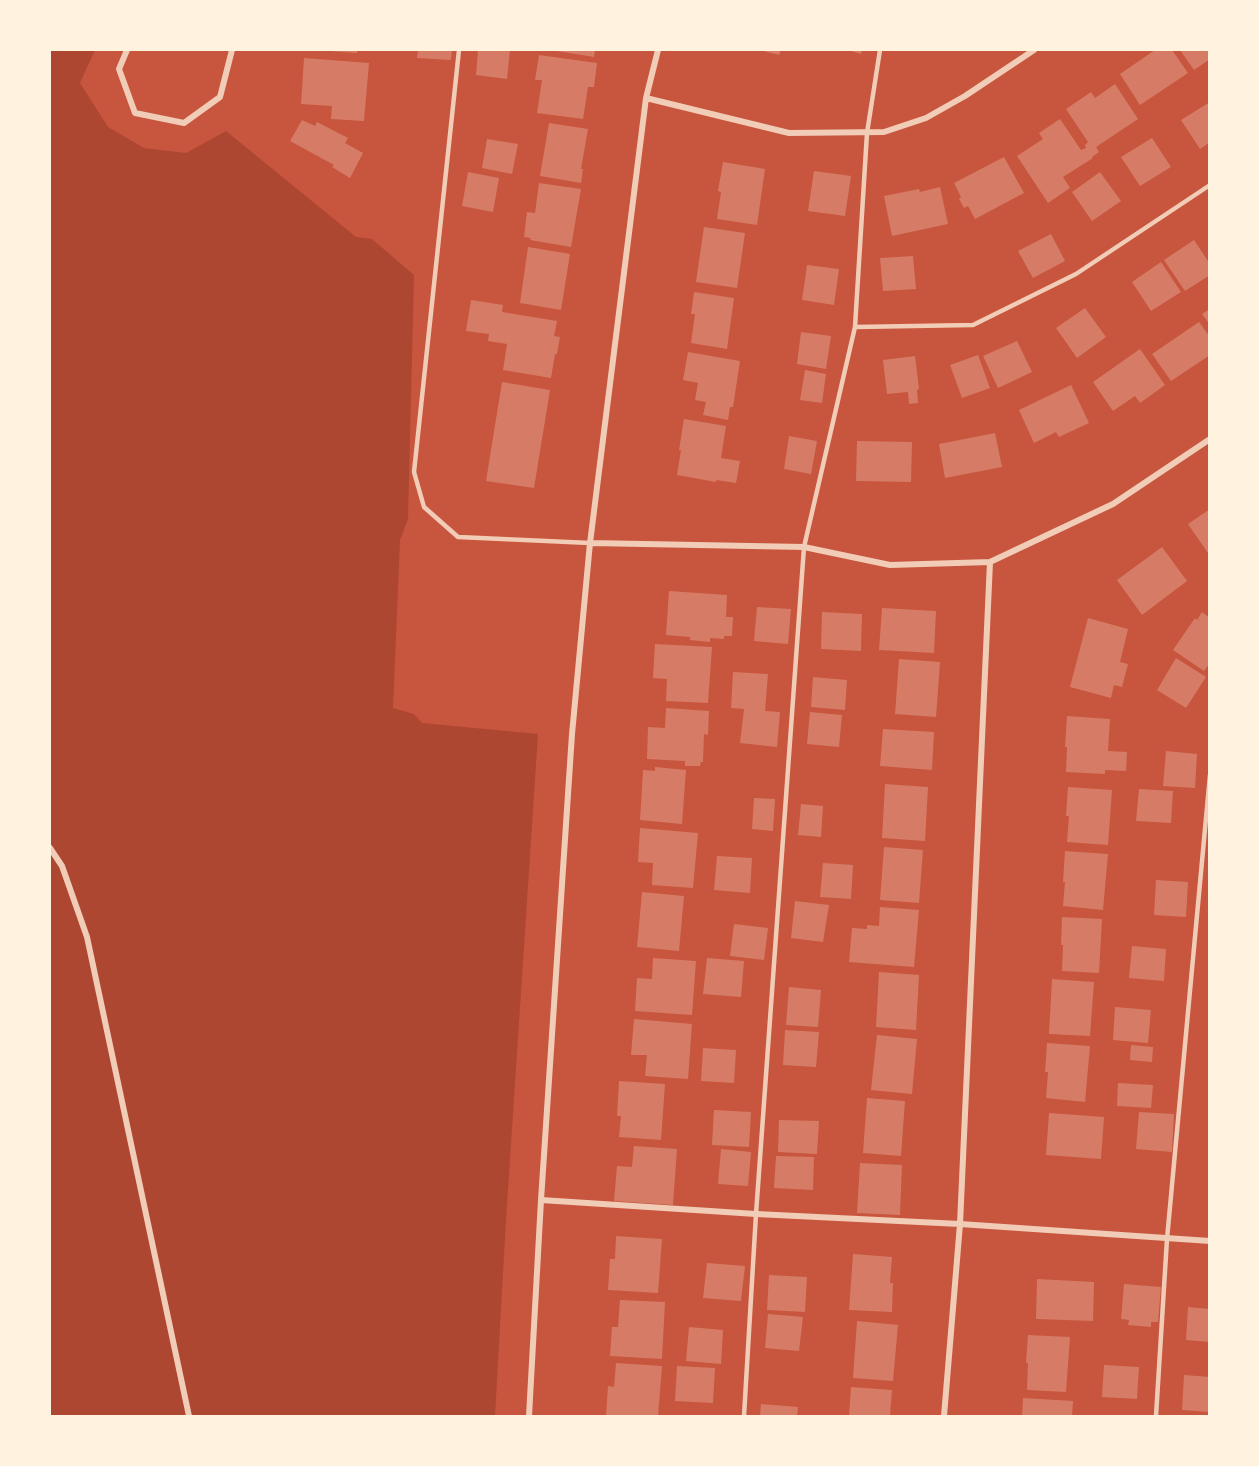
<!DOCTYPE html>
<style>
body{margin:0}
#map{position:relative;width:1259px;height:1466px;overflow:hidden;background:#c8553d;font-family:Poppins,sans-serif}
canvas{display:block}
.frame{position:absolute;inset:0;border:51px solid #fff3e0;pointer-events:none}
</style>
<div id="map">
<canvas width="1259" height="1466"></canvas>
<div class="frame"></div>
</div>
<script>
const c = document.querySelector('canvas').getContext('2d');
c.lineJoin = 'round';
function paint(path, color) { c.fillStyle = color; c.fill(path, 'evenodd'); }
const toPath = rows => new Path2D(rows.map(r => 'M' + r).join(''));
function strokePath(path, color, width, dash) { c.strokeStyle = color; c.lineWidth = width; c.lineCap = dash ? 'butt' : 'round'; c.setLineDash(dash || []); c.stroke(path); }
paint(toPath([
 [50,50,95,50,80,83,108,127,144,148,186,153,226,131,356,237,372,239,414,275,408,519,400,540,393,708,414,714,422,723,538,734,506,1220,495,1416,50,1416]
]), '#ae4732');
paint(toPath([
 [331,50,357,50,357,53,330,51],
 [418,50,452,50,451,60,417,58],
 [478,50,510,50,507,79,476,75],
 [557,50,595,50,594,57,557,51],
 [760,50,781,50,779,55],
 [848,50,862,50,861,54],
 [1155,50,1172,50,1188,73,1140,105,1120,74],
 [1180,50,1210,50,1210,59,1194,70],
 [539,55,597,63,594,87,588,87,583,119,537,113,542,80,535,80],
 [304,58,369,63,364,121,331,119,332,106,301,104],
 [1115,84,1138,119,1096,147,1099,152,1092,157,1093,158,1063,177,1070,188,1048,203,1017,156,1043,139,1039,133,1060,119,1081,150,1086,148,1085,145,1088,142,1066,109,1091,92,1095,98],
 [1210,102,1210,142,1200,149,1181,120],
 [302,120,315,126,317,122,348,138,345,143,363,153,350,178,332,167,334,165,290,141],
 [549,123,588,129,581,169,583,169,581,183,540,176],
 [1152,138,1171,167,1140,186,1121,157],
 [487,139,518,144,512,174,482,168],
 [1004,157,1024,193,975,219,968,206,964,208,959,199,961,197,954,183],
 [723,162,765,169,757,225,717,219,721,192,718,191],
 [814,171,851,176,845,216,808,211],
 [468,172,499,178,493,212,462,206],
 [1100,172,1121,201,1092,221,1072,192],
 [539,183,581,189,571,247,530,240,531,238,524,237,527,212,535,213],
 [940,187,948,224,892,236,884,196,919,189,920,192],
 [704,227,745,233,737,288,696,282],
 [1051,234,1065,261,1033,278,1018,251],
 [1194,240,1210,264,1210,275,1185,291,1164,260],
 [528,247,570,254,561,310,520,303],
 [913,256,916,289,883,291,880,258],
 [1161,262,1181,292,1151,311,1132,282],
 [807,265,839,269,834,305,802,300],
 [694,292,734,298,727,349,691,343,695,314,691,314],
 [471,300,503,305,502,312,557,321,554,336,560,337,557,354,555,354,551,378,503,370,507,344,488,341,489,334,466,331],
 [1085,308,1106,337,1077,358,1056,328],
 [1210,309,1210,325,1202,314],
 [1199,322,1210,337,1210,355,1171,381,1152,354],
 [801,332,831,336,826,369,797,364],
 [1017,341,1032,372,998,388,983,356],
 [1140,349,1165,385,1140,403,1135,396,1113,411,1093,382],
 [688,352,740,361,733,407,730,407,728,420,703,415,706,402,695,400,698,383,683,380],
 [978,355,990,388,962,398,950,365],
 [915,356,919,389,917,390,918,403,909,404,908,392,887,394,883,360],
 [805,370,826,374,822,403,800,400],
 [502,382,550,390,534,488,486,481],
 [1071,385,1089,423,1059,437,1056,432,1034,443,1019,410],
 [684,419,726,426,721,458,740,461,736,483,716,480,716,482,677,475,681,450,679,450],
 [995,433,1002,467,945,478,939,444],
 [789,436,817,441,811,474,784,469],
 [857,441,912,442,911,482,856,481],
 [1210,509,1210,556,1188,524],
 [1162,547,1187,581,1142,615,1117,580],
 [669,591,727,595,726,617,733,617,732,636,724,636,724,639,710,638,710,642,690,640,690,637,666,635],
 [757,607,791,609,788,644,754,641],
 [882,608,936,611,934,653,879,650],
 [822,612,862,614,861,651,821,649],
 [1202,612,1210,618,1210,663,1204,671,1173,650,1195,618,1197,620],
 [1088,618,1128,629,1120,662,1128,664,1122,687,1114,685,1111,698,1070,687],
 [655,644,712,647,708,703,666,701,667,679,653,678],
 [1176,658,1206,677,1186,708,1157,690],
 [899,659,940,662,936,717,895,714],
 [733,672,768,674,765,711,780,712,777,747,740,743,744,709,731,708],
 [813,677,847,680,845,710,811,707],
 [666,708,709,711,708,735,704,734,703,762,701,762,700,766,685,766,685,761,647,759,648,727,665,728],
 [810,712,842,715,839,747,807,744],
 [1067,716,1110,719,1108,751,1127,752,1126,771,1105,770,1105,774,1066,772,1067,747,1065,747],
 [883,729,934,732,932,770,880,766],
 [1166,751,1197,754,1195,788,1163,786],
 [655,767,686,770,682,824,640,820,643,770,655,771],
 [885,784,928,787,925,841,882,838],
 [1068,787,1112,790,1108,845,1067,842,1069,816,1066,816],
 [1139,789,1173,791,1171,823,1136,821],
 [754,798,775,799,773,831,752,829],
 [801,804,823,806,821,837,798,835],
 [640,828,698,833,693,888,652,885,653,863,638,862],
 [884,847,923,850,919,903,880,900],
 [1065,851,1108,854,1103,910,1063,906,1065,882,1063,882],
 [717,856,752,858,750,893,714,890],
 [823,863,853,865,851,899,820,897],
 [1156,880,1188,882,1186,917,1154,915],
 [642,892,684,896,679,951,637,947],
 [795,901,829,905,823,942,791,938],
 [880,907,919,910,914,967,849,962,852,928,867,929,867,925,879,926],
 [1062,917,1102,919,1099,973,1062,971,1063,945,1061,945],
 [734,924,768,928,764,960,730,956],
 [1132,946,1166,949,1164,981,1129,978],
 [653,958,696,961,692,1015,635,1011,637,978,652,979],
 [707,958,744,961,741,997,703,994],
 [879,972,919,975,916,1030,876,1027],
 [1052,979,1094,982,1090,1036,1049,1034],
 [789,987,821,990,818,1027,786,1025],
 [1115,1007,1151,1010,1148,1043,1113,1040],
 [634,1019,692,1024,688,1079,645,1076,647,1055,631,1055],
 [785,1030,819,1032,816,1067,783,1065],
 [877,1035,917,1039,912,1094,871,1090],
 [1047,1043,1090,1046,1085,1102,1046,1098,1048,1072,1045,1072],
 [1131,1045,1153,1047,1152,1062,1130,1060],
 [703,1048,736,1050,734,1083,701,1081],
 [619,1081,665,1084,661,1140,619,1137,621,1116,617,1116],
 [1118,1083,1153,1085,1151,1108,1117,1106],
 [867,1098,905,1101,901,1156,863,1153],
 [714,1110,751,1112,749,1147,712,1145],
 [1139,1112,1174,1114,1172,1152,1136,1149],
 [1049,1113,1104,1117,1101,1159,1046,1155],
 [779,1120,819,1121,817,1154,778,1152],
 [634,1146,677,1149,673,1205,614,1201,617,1166,632,1167],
 [721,1149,751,1152,748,1186,718,1184],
 [776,1156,814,1157,813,1190,774,1188],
 [860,1163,902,1165,900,1215,857,1213],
 [616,1236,662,1239,658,1293,608,1290,610,1259,615,1259],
 [853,1254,892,1257,890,1283,893,1283,892,1312,849,1310],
 [707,1263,745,1266,741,1301,703,1298],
 [769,1275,807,1277,805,1312,767,1310],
 [1037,1279,1094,1282,1093,1321,1036,1319],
 [1124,1284,1161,1287,1158,1322,1151,1322,1151,1327,1128,1325,1129,1320,1121,1319],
 [620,1300,665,1302,662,1359,610,1356,612,1327,618,1327],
 [1188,1307,1210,1309,1210,1342,1186,1340],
 [768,1314,803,1317,799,1351,765,1348],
 [857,1321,898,1325,893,1381,853,1378],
 [689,1327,723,1330,721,1364,686,1361],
 [1028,1335,1070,1337,1066,1392,1027,1390,1028,1363,1026,1363],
 [616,1363,662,1366,658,1416,606,1416,608,1386,614,1387],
 [1104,1365,1139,1367,1137,1399,1102,1397],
 [677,1366,715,1368,713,1403,675,1401],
 [1184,1375,1210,1377,1210,1412,1182,1410],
 [851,1387,892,1390,890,1415,888,1415,888,1416,849,1416],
 [1023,1398,1073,1401,1072,1416,1022,1416],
 [761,1404,798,1407,797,1416,760,1416]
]), '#d67c66');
strokePath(toPath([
 [459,50,414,472,424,507,458,537,590,543],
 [855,327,973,325,1076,274,1210,185],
 [744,1416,756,1214,804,547,855,327,867,133,880,50],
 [1156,1416,1167,1239,1210,775]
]), '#f1ccb7', 4.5);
strokePath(toPath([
 [127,50,119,69,135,113,184,123,220,97,232,50],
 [646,98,789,133,884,132,926,118,965,96,1034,50],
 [590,543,804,547,890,565,990,562,1113,504,1210,439],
 [50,848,62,866,87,937,189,1416],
 [541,1200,756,1214,960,1224,1210,1241],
 [529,1416,541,1200,572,734,590,543,646,98,658,50],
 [944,1416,960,1224,990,562]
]), '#f1ccb7', 6);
</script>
